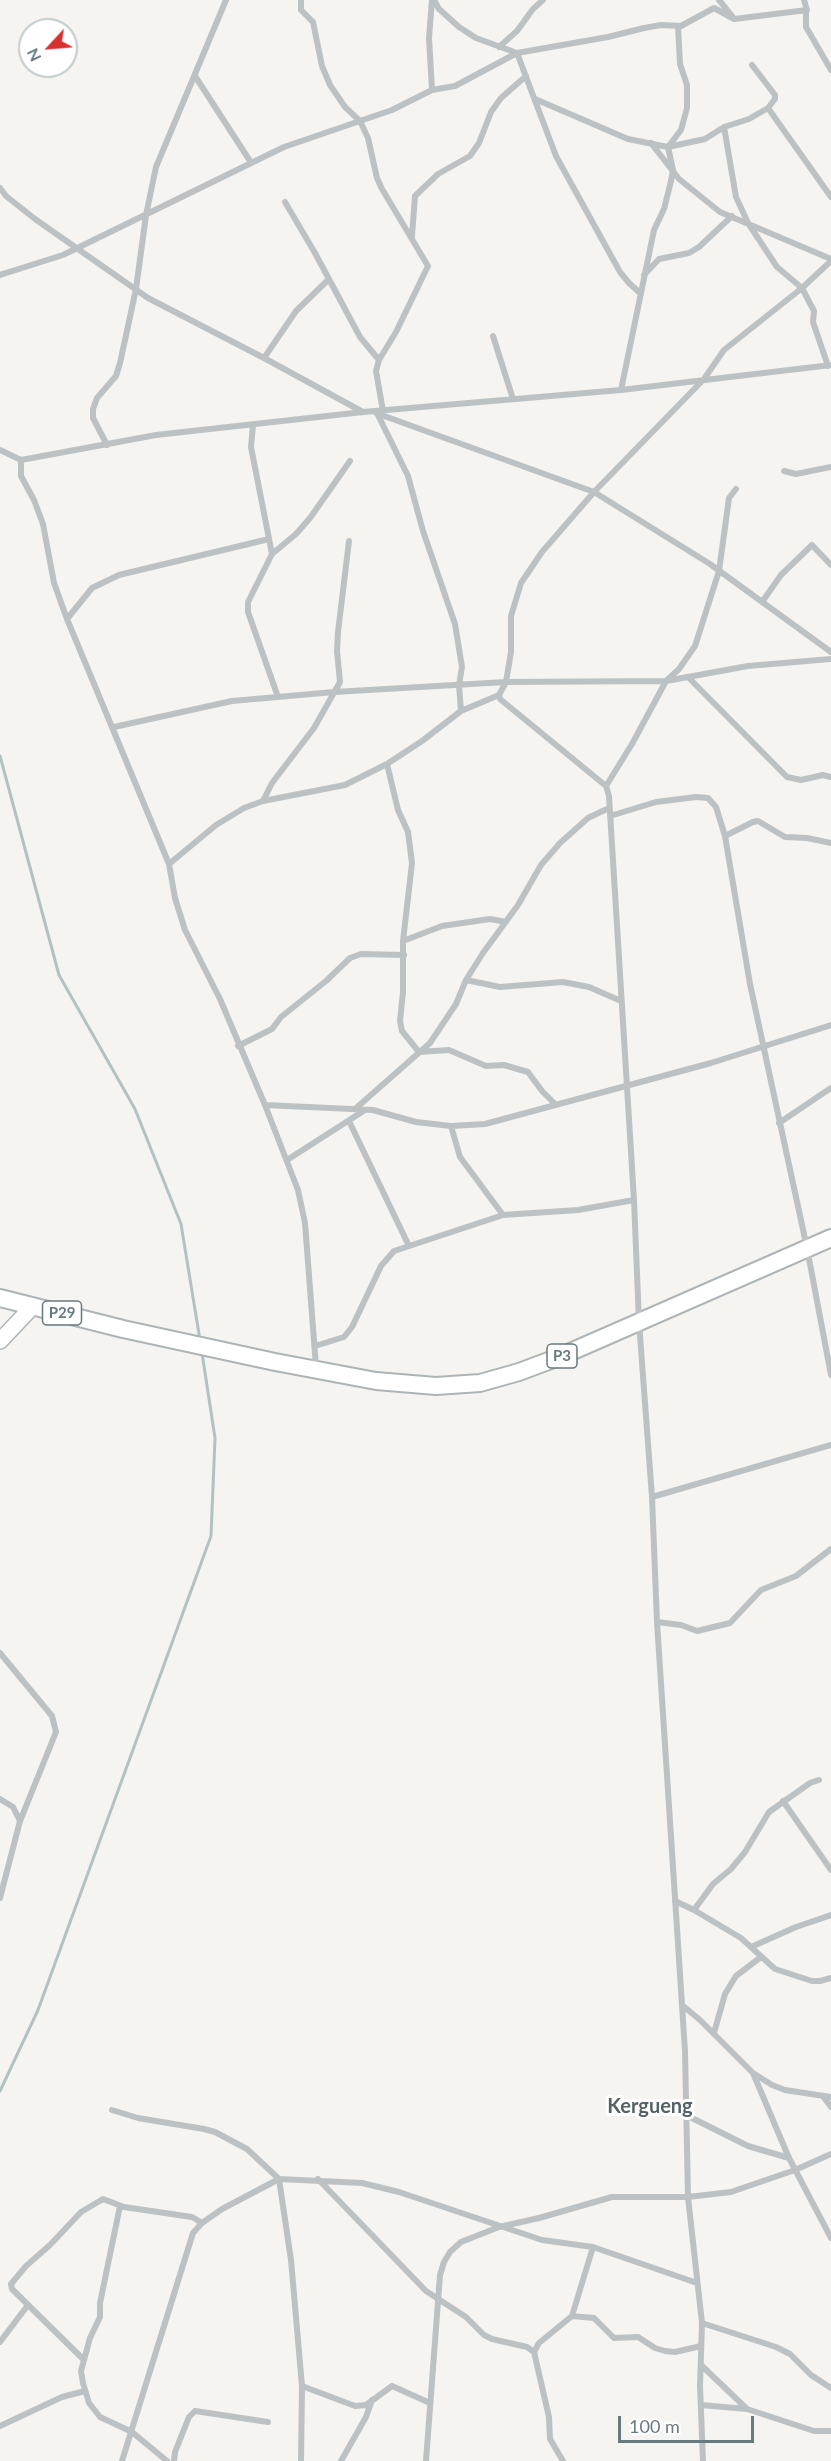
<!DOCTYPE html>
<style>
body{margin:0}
#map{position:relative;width:831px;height:2461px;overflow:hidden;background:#f5f4f1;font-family:Lato,sans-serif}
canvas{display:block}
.north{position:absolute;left:18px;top:18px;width:60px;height:60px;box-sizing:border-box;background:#fff;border:2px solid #c2cacc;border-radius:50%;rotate:244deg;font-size:16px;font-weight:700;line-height:24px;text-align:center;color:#667a80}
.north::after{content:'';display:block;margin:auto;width:21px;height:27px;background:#d7312f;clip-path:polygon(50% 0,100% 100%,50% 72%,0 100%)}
.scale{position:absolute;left:618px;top:2416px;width:136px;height:27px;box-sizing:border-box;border:3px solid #667a80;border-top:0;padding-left:8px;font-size:18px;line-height:21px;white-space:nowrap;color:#667a80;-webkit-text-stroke:4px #fff;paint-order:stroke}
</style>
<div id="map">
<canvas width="831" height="2461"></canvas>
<div class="north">N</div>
<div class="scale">100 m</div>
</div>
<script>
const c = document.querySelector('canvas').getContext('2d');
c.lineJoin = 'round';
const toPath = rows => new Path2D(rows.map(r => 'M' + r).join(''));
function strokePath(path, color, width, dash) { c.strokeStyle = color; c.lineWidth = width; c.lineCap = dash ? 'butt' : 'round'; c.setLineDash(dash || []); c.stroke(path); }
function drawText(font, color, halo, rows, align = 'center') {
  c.font = font + ' Lato,sans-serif'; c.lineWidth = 6; c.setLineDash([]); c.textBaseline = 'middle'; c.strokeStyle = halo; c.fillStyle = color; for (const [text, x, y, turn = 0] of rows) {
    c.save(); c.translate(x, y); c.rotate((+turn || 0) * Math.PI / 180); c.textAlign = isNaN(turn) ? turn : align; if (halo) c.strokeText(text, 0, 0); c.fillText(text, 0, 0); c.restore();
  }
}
strokePath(toPath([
 [0,756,59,975,135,1109,181,1224,200,1340],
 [0,2091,38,2010,211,1536,215,1438,202,1353]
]), '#b2c2c3', 3);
const secondary = toPath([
 [0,1341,33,1306]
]);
const primary = toPath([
 [0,1298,123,1329,275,1362,376,1381,436,1386,480,1383,519,1372,559,1357,831,1238]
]);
strokePath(secondary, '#acb4b6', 18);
strokePath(primary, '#adb4b6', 20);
strokePath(toPath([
 [301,0,301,10,313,22,322,66,330,85,345,107,360,121,368,138,377,178,382,189,428,266,396,332,379,360,376,371,383,411],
 [432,0,429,38,432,90],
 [434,0,439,9,459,27,476,38,517,53],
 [719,0,732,16],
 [806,9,806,27,831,70],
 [499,47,517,31,533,9,543,0],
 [517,53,556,156,620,272,629,283,640,293],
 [195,76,250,161],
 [535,99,628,139,668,147,705,139,724,127,749,119,768,108,775,99,775,95,752,65],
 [768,108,831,197],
 [724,127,736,197,748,223,777,267,802,288,814,311,813,322,828,366],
 [651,143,679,179,720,212,831,259],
 [0,188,6,196,35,219,148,298,264,358,363,412],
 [285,202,315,253,360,337,379,360],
 [412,236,415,196,438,174,470,156,479,143,491,112,501,98,526,76],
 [0,275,63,255,284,147,392,110,432,90,455,86,517,53,608,37,644,28,661,25,681,26,714,8,734,19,807,10,804,0],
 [644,275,659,259,689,253,699,247,732,216],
 [493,336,513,399],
 [264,358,296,311,328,280],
 [621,390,654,230,664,209,671,181,673,170,668,147,681,130,687,108,687,85,680,64,678,26],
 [376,413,594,492,710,564,831,652],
 [377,413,408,476,423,531,455,624,462,667,459,685,461,711],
 [253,425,251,447,272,554,248,602,248,612,278,697],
 [107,445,93,418,93,409,97,398,116,376,120,363,136,289,146,215,156,167,226,0],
 [0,450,21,460],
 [784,471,796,474,831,467],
 [272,554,296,534,310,518,350,461],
 [762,602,781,575,812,545,831,565],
 [67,619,92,588,119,575,269,539],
 [688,677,787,777,801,780,823,775,831,777],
 [114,727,232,701,334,692,506,682,666,681,748,666,831,659],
 [387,764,398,810,408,832,412,863,403,941,403,992,400,1021,402,1031,419,1052,449,1050,486,1066,504,1065,528,1072,542,1091,556,1105],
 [606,786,632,744,666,681,679,669,695,646,719,571,729,498,736,489],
 [263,801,272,783,314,728,340,682,337,651,338,632,349,541],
 [610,816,656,802,696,797,708,798,716,807,725,836,750,984,807,1248,831,1375],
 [725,836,753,822,758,821,785,837,807,838,831,843],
 [169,864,216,825,244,808,263,801,345,785,387,764,422,741,461,711,499,695],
 [403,941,442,926,490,919,506,922],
 [466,980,500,987,563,982,589,987,621,1001],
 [238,1046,272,1029,281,1017,326,981,350,958,361,954,404,955],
 [265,1105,373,1110,416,1122,451,1126,485,1124,711,1063,831,1025],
 [355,1109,430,1043,456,1004,466,980,483,953,518,905,541,865,560,843,588,818,609,808],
 [349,1121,409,1246],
 [779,1123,831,1088],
 [451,1126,460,1157,503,1215],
 [287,1160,365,1110],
 [315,1346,344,1337,352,1327,381,1266,394,1251,503,1215,578,1210,634,1200],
 [316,1367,305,1223,298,1190,265,1105,220,999,185,930,175,898,169,864,67,619,54,583,43,524,34,500,21,476,21,460,156,435,363,412,621,390,831,365],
 [652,1497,831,1445],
 [657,1622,681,1625,697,1631,730,1623,761,1590,796,1576,831,1549],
 [0,1653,52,1716,56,1732,20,1821],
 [0,1799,13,1807,20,1821,0,1898],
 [783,1801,831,1870],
 [675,1901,694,1910,741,1938,775,1969,812,1981,820,1981,831,1978],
 [694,1910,713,1884,731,1869,745,1852,769,1812,810,1783,819,1780],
 [751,1947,796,1927,831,1915],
 [682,2005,700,2020,753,2073,772,2085,785,2090,831,2097],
 [714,2033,725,1994,736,1976,761,1957],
 [753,2073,789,2158,831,2238],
 [823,2096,831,2107],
 [112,2110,138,2118,204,2129,215,2132,247,2149,279,2179,291,2260,302,2386,301,2461],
 [686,2115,748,2146,789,2158],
 [318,2179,426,2291,466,2317,484,2335,492,2339,527,2347,534,2352,549,2417,550,2439,563,2461],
 [120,2206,100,2303,100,2317,90,2338,81,2371,83,2383,89,2403,100,2417,132,2432,167,2461],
 [572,2316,594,2318,614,2338,638,2337,655,2348,665,2351,675,2352,701,2346],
 [702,2323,776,2347,790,2354,811,2375,831,2388],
 [0,2342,28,2305],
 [534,2352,539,2343,572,2316,593,2247],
 [84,2360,12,2289,11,2284,26,2266,50,2245,81,2212,103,2199,124,2207,192,2217,202,2223],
 [701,2365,746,2408],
 [302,2386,355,2406,366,2405,392,2386,430,2403],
 [701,2405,747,2409,814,2431,831,2431],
 [0,2426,62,2397,85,2391],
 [122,2461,193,2233,202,2223,222,2209,279,2179,362,2183,399,2192,542,2240,593,2247,697,2283],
 [174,2461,175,2452,189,2417,195,2411,268,2422],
 [341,2461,366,2417,372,2400],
 [426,2461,440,2275,444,2262,450,2252,461,2242,499,2227,539,2218,612,2197,688,2197,685,2051,657,1622,652,1497,639,1322,634,1200,609,796,606,786,500,699,499,695,506,682,511,652,511,616,521,583,542,552,594,492,704,379,724,350,802,288,831,261],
 [703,2461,700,2386,702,2323,688,2197,731,2192,795,2170,831,2154]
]), '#bcc1c3', 6);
strokePath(secondary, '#fff', 15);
strokePath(primary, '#fff', 16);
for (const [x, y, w] of [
 [62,1313,39],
 [562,1356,30]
]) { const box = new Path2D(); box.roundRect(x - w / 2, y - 12, w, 24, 4.5); c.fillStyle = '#fff'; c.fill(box); strokePath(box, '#667a80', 1.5); }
drawText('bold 15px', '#667a80', null, [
 ["P29",62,1313],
 ["P3",562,1356]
]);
drawText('bold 20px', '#536266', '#fff', [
 ["Kergueng",650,2107]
]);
</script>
